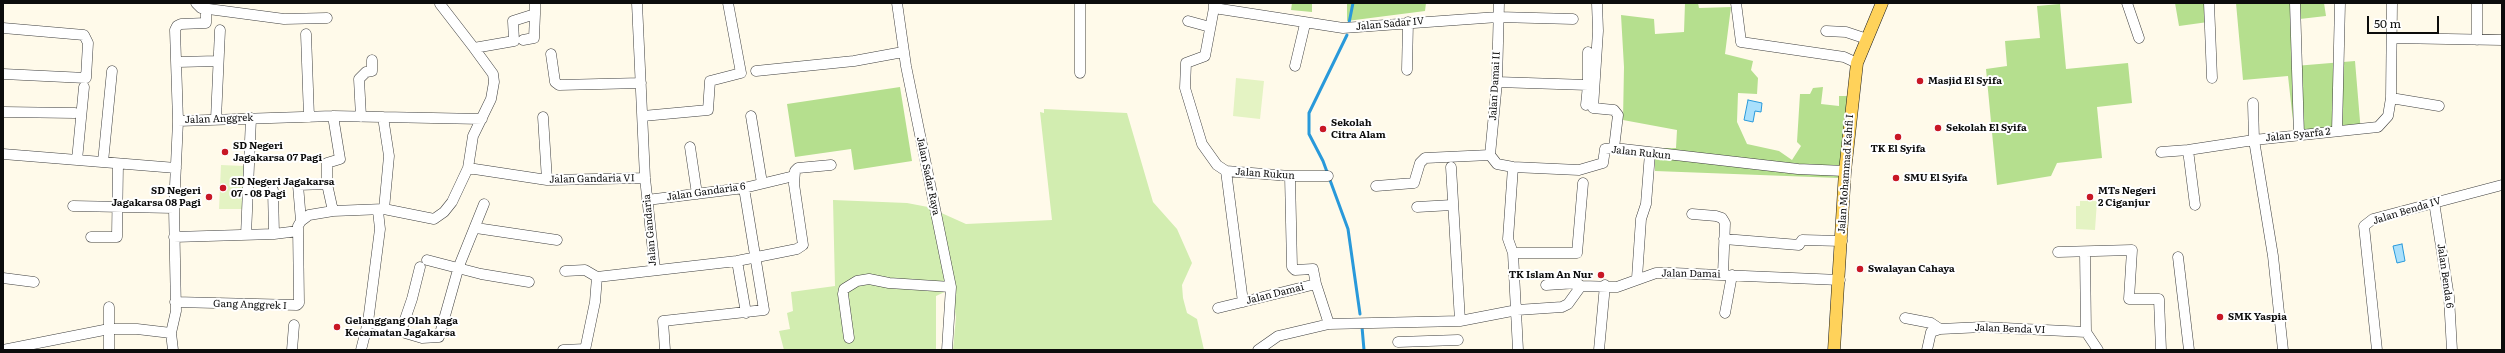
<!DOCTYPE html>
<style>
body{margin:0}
#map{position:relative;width:2505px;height:353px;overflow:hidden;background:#fffaea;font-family:Literata,serif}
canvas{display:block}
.frame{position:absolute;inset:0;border:4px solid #0c0c0c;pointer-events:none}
.scale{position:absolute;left:2367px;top:16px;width:72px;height:18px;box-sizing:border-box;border:2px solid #0c0c0c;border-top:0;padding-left:5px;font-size:12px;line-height:14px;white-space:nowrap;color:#0c0c0c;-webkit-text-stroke:3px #fff;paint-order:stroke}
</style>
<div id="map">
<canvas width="2505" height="353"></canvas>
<div class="frame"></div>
<div class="scale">50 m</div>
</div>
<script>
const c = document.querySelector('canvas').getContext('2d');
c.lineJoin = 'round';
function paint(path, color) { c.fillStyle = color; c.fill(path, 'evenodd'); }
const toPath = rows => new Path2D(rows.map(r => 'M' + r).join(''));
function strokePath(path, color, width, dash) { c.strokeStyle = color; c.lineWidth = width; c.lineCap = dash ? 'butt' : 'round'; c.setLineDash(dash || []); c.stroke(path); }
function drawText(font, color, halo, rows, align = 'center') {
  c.font = font + ' Literata,serif'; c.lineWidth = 4; c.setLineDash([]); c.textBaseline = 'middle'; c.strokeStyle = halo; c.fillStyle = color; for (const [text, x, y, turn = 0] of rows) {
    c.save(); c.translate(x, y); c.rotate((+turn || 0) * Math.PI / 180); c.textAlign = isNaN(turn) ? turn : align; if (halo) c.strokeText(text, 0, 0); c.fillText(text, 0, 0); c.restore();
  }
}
paint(toPath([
 [1044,109,1127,113,1153,202,1177,229,1192,263,1182,285,1183,298,1187,313,1197,319,1204,350,953,350,956,317,951,289,936,296,936,350,784,350,779,331,790,329,787,313,793,311,791,292,835,286,833,200,907,203,928,207,966,224,1052,220,1040,112,1044,113]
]), '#d2edb0');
paint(toPath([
 [1292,3,1312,3,1312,12,1291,10],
 [1347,3,1426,3,1425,11,1347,21],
 [1685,3,1698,3,1699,8,1731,7,1725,54,1753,61,1751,70,1758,78,1757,94,1738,93,1737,122,1747,144,1779,151,1792,160,1801,146,1797,142,1800,94,1810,94,1813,88,1823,87,1821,104,1839,106,1839,96,1848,96,1839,178,1655,171,1655,148,1676,148,1677,130,1623,120,1624,67,1621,15,1654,19,1655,34,1684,32],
 [2175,3,2206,3,2208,22,2179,26],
 [2236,3,2324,3,2326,16,2291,20,2295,66,2355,61,2361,133,2295,139,2288,76,2243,80],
 [2060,4,2066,69,2128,63,2132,103,2097,107,2102,158,2057,163,2051,176,1997,185,1986,69,2007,66,2005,41,2040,38,2037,6],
 [900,87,912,161,854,170,851,149,795,157,787,104]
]), '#b5df8e');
paint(toPath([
 [1236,78,1264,81,1260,119,1233,116],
 [221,165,244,166,243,209,219,209],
 [2080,201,2097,201,2095,230,2076,229,2076,206,2080,206]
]), '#e4f3c3');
const water = toPath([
 [1748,100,1762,103,1761,112,1755,111,1753,122,1744,120,1748,100],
 [2402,244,2405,261,2397,263,2393,246,2402,244]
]);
paint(water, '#a9e0fc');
strokePath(water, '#2999da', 1);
strokePath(toPath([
 [1349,23,1353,3],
 [1347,35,1309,113,1309,134,1323,161,1348,229,1360,314],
 [1362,327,1364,350]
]), '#2999da', 3);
const minor = toPath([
 [196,3,201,8,284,19,327,18],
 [637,3,645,178,655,270],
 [897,3,906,66,951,287,947,350],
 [1080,3,1080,73],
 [1214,3,1214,8,1343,28,1498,17,1573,19],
 [1597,3,1598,31,1593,108,1614,110,1618,115,1614,148],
 [1736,3,1741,42,1844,57,1857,63],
 [2127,3,2139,38],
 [2209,3,2212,78],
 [2295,3,2299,135],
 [2477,3,2477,40],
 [1214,8,1205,56,1186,63,1185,88,1202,144,1217,165,1226,171,1290,176,1328,176],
 [1188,21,1210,27],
 [3,28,84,35,88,43,86,78,3,74],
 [1826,31,1846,32,1867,39],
 [306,34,309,117],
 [2392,38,2502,40],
 [523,40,534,38,535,14],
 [474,48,514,41,513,21,535,14,535,3],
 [551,54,555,82,559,85,641,83],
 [178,62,217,61],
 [1295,66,1305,24],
 [1407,70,1408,22],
 [756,71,854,61,903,52],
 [1497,82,1588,85,1586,105],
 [1588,85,1588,52],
 [2391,98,2439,106],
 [3,112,75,113],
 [643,116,708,110,710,81,741,73,728,3],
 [751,116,762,183],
 [361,117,359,79,366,72,372,71,372,60],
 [383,117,389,156,384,209],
 [543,117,547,180],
 [216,119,220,30],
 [178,121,175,30,177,26,181,24,206,23,206,9],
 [2337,131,2340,3],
 [690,147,697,194],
 [2188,150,2195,205],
 [2161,152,2188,150,2254,140,2253,103],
 [3,154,176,168],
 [1490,155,1497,164,1513,167,1579,170,1603,163,1605,149,1614,148,1798,169,1845,171],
 [1490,155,1497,82,1499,3],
 [77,160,84,87],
 [103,162,112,71],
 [1451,167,1460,321],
 [1513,167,1508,239,1513,253,1518,350],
 [468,168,547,180,645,178],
 [1226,171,1243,302],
 [1290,176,1292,267,1295,270,1313,269,1316,284,1329,324],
 [327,184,333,211],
 [1376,186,1414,183,1420,163,1425,158,1490,155],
 [273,190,274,234,298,231],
 [647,200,744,188,794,176],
 [2434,202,2449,297,2452,350],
 [73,206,174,208],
 [1417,207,1452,205],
 [1692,214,1716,216,1722,218,1725,223,1723,274],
 [301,221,298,185,327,184,327,163,340,159,333,116],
 [476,228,557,240],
 [246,235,251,118],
 [91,237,117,237,118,164],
 [174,237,274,234],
 [1724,239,1799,245,1802,240,1842,241],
 [2058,252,2132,250,2129,299,2159,299,2161,350],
 [2085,252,2086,332],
 [1513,253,1577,253,1583,183],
 [2178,257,2189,350],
 [427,260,481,274,529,282],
 [737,261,746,313],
 [565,271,585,270,597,277],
 [597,277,737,261,797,249,803,245,794,184,795,171,798,168,831,165],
 [3,278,34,282],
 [1637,278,1641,219,1646,204,1650,153],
 [1546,285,1577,283,1581,286,1617,287,1656,273,1673,273,1840,280],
 [175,302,297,305,299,303,298,226,301,221,309,215,333,211,384,209,434,219,444,212,452,202,468,168,473,136,491,99,494,82,493,74,474,48,440,4],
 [1218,308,1316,284],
 [1725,313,1732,275],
 [1905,318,1931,323,1940,329],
 [368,322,422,338,439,337,459,266,484,204],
 [401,331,412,299,420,267],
 [171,333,176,311,174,208,178,121,333,116,482,119],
 [849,338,843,294,844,289,857,281,869,279,889,283,951,287],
 [1398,342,1458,340],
 [3,350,109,329,137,329,171,333,173,350],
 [109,350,109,307],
 [292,350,294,325],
 [361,350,368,322,380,229,378,211],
 [563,350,585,349],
 [585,350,595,302,597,277],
 [665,350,663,321,764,310,744,188],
 [1258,350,1278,336,1329,324,1460,321,1517,310,1562,307,1568,304,1581,286],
 [1599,350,1605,285],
 [1927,350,1931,332,1940,329,1983,327,2086,332,2098,350],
 [2283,350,2273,256,2254,140,2378,127,2388,116,2391,98,2392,3],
 [2377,350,2364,226,2373,219,2502,185]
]);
const major = toPath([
 [1834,350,1845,171,1857,63,1882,3]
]);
strokePath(minor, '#3f3f3f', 11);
strokePath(major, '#1d1d1d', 13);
strokePath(minor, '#fff', 10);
strokePath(major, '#ffd25a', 12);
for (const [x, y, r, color] of [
 [1920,81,4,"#c81725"],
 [1938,128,4,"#c81725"],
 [1323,129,4,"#c81725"],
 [1898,137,4,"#c81725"],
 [225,152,4,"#c81725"],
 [1896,178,4,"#c81725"],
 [223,188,4,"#c81725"],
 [209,197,4,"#c81725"],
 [2090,197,4,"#c81725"],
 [1860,269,4,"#c81725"],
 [1601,275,4,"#c81725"],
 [2220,317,4,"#c81725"],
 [337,327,4,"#c81725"]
]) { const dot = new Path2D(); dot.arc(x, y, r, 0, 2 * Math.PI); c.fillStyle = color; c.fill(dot); strokePath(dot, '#fff', 1.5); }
drawText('10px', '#0c0c0c', '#fff', [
 ["Jalan Sadar IV",1390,24,-5],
 ["Jalan Damai II",1495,86,-87],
 ["Jalan Anggrek",219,119,-2],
 ["Jalan Syarfa 2",2298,135,-6],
 ["Jalan Rukun",1641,153,6],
 ["Jalan Rukun",1265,174,4],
 ["Jalan Mohammad Kahfi I",1846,174,-86],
 ["Jalan Sadar Raya",928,176,78],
 ["Jalan Gandaria VI",592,179,-1],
 ["Jalan Gandaria 6",706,192,-8],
 ["Jalan Benda IV",2407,211,-17],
 ["Jalan Gandaria",650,230,-95],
 ["Jalan Damai",1691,274,1],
 ["Jalan Benda 6",2445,276,82],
 ["Jalan Damai",1275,294,-14],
 ["Gang Anggrek I",250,305,2],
 ["Jalan Benda VI",2010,329,2]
]);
drawText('bold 10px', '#0c0c0c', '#fff', [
 ["Masjid El Syifa",1928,81],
 ["Sekolah",1331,123],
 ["Citra Alam",1331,135],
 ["Sekolah El Syifa",1946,128],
 ["SD Negeri",233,146],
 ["Jagakarsa 07 Pagi",233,158],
 ["TK El Syifa",1898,149,"center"],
 ["SMU El Syifa",1904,178],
 ["SD Negeri Jagakarsa",231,182],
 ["07 - 08 Pagi",231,194],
 ["SD Negeri",201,191,"right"],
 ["Jagakarsa 08 Pagi",201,203,"right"],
 ["MTs Negeri",2098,191],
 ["2 Ciganjur",2098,203],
 ["Swalayan Cahaya",1868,269],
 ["TK Islam An Nur",1593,275,"right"],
 ["SMK Yaspia",2228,317],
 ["Gelanggang Olah Raga",345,321],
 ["Kecamatan Jagakarsa",345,333]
], 'left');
</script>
